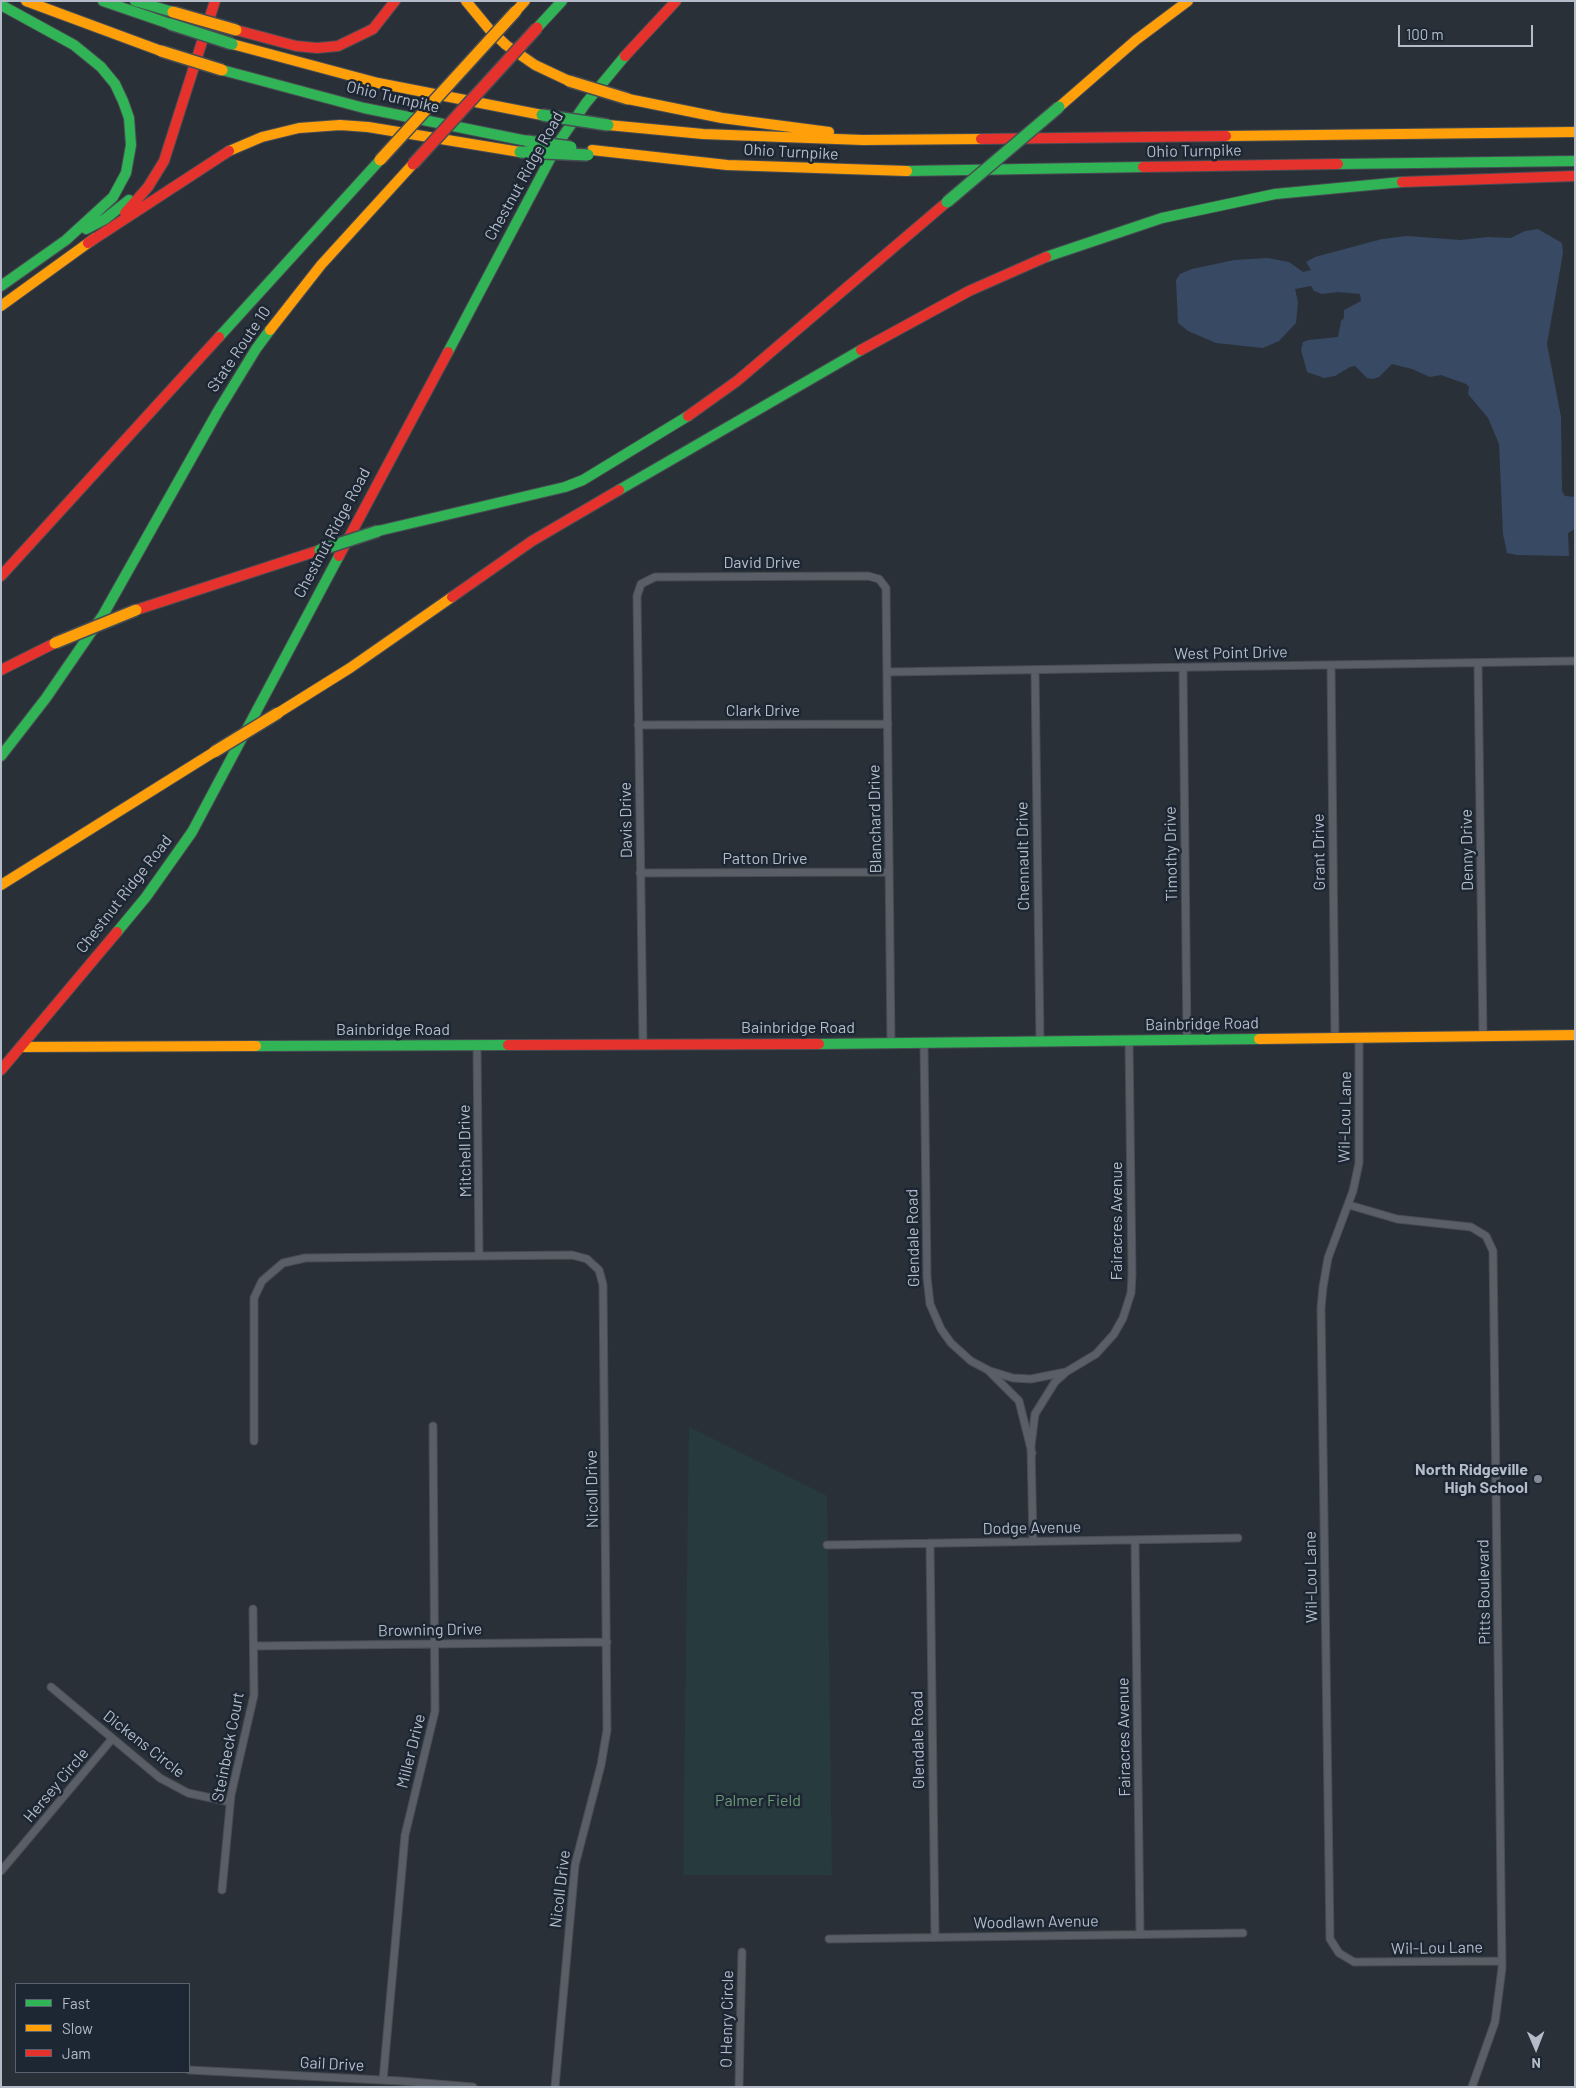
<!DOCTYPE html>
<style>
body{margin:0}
#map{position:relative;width:1576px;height:2088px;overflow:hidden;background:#2a3038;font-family:Barlow,sans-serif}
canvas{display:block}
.frame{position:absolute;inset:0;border:2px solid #b4bcc9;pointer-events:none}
.legend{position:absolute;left:15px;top:1983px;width:175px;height:90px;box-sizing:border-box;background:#1d2633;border:1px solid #59626f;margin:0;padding:6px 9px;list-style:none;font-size:15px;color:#b4bcc9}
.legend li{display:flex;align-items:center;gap:10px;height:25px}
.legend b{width:25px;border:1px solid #59626f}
.north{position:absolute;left:1511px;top:2023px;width:50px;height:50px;-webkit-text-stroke:4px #1d2633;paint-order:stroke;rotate:179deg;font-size:14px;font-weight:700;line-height:20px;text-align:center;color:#b4bcc9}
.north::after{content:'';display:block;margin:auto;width:18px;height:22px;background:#b4bcc9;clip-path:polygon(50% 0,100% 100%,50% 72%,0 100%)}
.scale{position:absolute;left:1398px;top:25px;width:135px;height:22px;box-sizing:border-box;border:2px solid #b4bcc9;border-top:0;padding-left:6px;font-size:15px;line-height:18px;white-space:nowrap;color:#b4bcc9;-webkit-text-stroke:4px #1d2633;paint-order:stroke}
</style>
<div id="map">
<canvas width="1576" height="2088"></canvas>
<div class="frame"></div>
<ul class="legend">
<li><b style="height:6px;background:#30b455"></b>Fast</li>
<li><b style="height:6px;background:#ff9f0a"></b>Slow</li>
<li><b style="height:6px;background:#e5322d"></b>Jam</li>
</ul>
<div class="north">N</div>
<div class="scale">100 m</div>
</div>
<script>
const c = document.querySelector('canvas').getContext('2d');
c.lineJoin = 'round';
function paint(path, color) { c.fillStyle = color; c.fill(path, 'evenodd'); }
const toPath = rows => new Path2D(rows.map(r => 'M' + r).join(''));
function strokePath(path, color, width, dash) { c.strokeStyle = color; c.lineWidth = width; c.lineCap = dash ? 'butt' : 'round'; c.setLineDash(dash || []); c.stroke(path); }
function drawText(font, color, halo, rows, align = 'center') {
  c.font = font + ' Barlow,sans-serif'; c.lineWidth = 5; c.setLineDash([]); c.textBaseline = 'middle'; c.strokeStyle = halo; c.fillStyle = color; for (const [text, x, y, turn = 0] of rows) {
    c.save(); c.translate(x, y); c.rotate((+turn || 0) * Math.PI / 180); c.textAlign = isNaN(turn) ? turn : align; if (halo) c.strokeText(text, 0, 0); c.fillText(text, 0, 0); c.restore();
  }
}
paint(toPath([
 [689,1427,827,1496,832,1875,683,1875]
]), '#273a3e');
paint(toPath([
 [1538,229,1562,243,1563,253,1547,344,1561,417,1562,491,1565,496,1575,497,1575,529,1568,533,1569,556,1517,555,1507,553,1503,534,1499,444,1488,418,1468,394,1469,387,1466,384,1441,375,1430,377,1412,369,1392,364,1379,377,1373,379,1367,378,1355,366,1350,367,1335,376,1324,378,1307,372,1301,350,1303,342,1309,340,1338,337,1341,321,1344,318,1344,310,1361,301,1360,294,1338,292,1322,294,1314,291,1311,286,1295,289,1298,302,1296,323,1279,341,1263,348,1216,343,1188,331,1178,323,1176,280,1180,274,1192,269,1234,260,1268,258,1289,262,1303,272,1311,270,1306,262,1315,257,1382,239,1407,236,1460,240,1488,237,1511,238,1525,231]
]), '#384963');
const street = toPath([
 [1478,663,1483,1036],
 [1331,665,1335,1038],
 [1183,667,1187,1040],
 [1035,670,1040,1042],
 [887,672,1575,661],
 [638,725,888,724],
 [640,873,889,872],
 [1359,1038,1359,1163,1353,1191,1328,1258,1323,1287,1321,1308,1330,1939,1339,1953,1354,1962,1502,1961],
 [924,1043,927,1277,930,1304,941,1329,951,1343,971,1361,988,1370,1019,1401,1032,1453],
 [477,1045,479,1256],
 [643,1045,637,596,641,584,655,577,868,576,879,579,886,588,891,1043],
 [1349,1205,1397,1219,1471,1227,1486,1236,1493,1251,1502,1968,1495,2022,1472,2087],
 [990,1371,1013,1378,1031,1379,1066,1372,1096,1354,1114,1334,1123,1318,1131,1293,1132,1275,1129,1041],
 [254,1441,254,1298,262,1281,283,1263,305,1258,572,1255,587,1259,599,1270,603,1285,607,1730,601,1765,575,1865,555,2087],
 [1135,1540,1140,1934],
 [1033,1541,1031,1446,1035,1414,1055,1382,1064,1374],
 [930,1543,935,1937],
 [827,1545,1238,1538],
 [254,1646,607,1642],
 [51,1687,160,1778,188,1793,230,1802],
 [1,1871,112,1739],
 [222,1890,231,1795,254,1695,253,1609],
 [829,1939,1243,1933],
 [189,2070,400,2081,473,2087],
 [383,2080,405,1835,435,1711,433,1426],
 [739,2087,742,1952]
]);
const fast = toPath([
 [103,1,170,24],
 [135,1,173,12],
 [1,5,74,45,101,67,115,84,123,101,129,118,131,145,126,173,113,197,66,240,1,286],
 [537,28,562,1],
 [222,70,364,108,527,141],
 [1338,164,1575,161],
 [907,171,1143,167],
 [86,229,105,219,129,200],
 [1046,257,1162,218,1275,194,1402,182],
 [219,337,380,160],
 [448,352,559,142,586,103,625,56],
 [619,490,861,350],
 [378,531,565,487,583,480,688,416],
 [1,756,46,698,103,615,218,411,256,349,270,330],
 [117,932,146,897,192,832,339,556],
 [819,1044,1259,1039],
 [256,1046,508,1045]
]);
const slow = toPath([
 [26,1,161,51],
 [466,1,489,29,506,45,535,65,569,81],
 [516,11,525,1],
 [232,44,378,83,542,115],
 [628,99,722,118,829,132],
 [1059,107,1136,40,1188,1],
 [608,125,703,134,863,140,981,139],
 [1226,136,1575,132],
 [592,150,727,165,907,171],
 [229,151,262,137,299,128,340,125,368,127,520,152],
 [1,306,95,238],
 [270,330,321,265,413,164],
 [278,713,350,668,452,597],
 [1,885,214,752],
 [1259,1039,1575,1035],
 [21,1047,256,1046]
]);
const jam = toPath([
 [236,30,296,46,317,48,338,46,373,29,395,1],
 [625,56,676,1],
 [981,139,1226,136],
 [1143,167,1338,164],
 [1402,182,1575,176],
 [125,213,148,187,164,161,215,1],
 [88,243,229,151],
 [861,350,969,291,1046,257],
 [688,416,737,381,947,202],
 [339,556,448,352],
 [1,576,219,337],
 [452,597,532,541,619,490],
 [136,610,320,550],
 [1,670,55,643],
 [508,1045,819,1044],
 [1,1070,117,932]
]);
strokePath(street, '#484c53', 9);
strokePath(fast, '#484c53', 12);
strokePath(slow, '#484c53', 12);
strokePath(jam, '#484c53', 12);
strokePath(street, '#5a5e66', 7);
strokePath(fast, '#30b455', 10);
strokePath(slow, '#ff9f0a', 10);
strokePath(jam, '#e5322d', 10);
const fastBridge = toPath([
 [170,24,232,44],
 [542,115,608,125],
 [527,141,571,147],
 [520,152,588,155],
 [947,202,1059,107],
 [320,550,378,531]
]);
const slowBridge = toPath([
 [173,12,236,30],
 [161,51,222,70],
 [569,81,628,99],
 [380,160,516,11],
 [55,643,136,610],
 [214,752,278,713]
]);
const jamBridge = toPath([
 [413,164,537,28]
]);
strokePath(fastBridge, '#474c53', 14, []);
strokePath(slowBridge, '#474c53', 14, []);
strokePath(jamBridge, '#474c53', 14, []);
strokePath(fastBridge, '#30b455', 11);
strokePath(slowBridge, '#ff9f0a', 11);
strokePath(jamBridge, '#e5322d', 11);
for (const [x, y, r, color] of [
 [1538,1479,5,"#848b96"]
]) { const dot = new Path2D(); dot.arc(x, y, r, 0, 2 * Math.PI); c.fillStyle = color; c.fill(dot); strokePath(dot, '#1d2633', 2); }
drawText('16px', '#b4bcc9', '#1d2633', [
 ["Ohio Turnpike",393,97,13],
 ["Ohio Turnpike",1194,151,-1],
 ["Ohio Turnpike",791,152,3],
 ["Chestnut Ridge Road",524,176,-61],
 ["State Route 10",239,349,-56],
 ["Chestnut Ridge Road",332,533,-62],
 ["David Drive",762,563],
 ["West Point Drive",1231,653,-1],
 ["Clark Drive",763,711],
 ["Blanchard Drive",875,819,-91],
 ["Davis Drive",626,820,-91],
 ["Denny Drive",1467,850,-91],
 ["Grant Drive",1319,852,-91],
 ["Timothy Drive",1171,854,-91],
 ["Chennault Drive",1023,856,-91],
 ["Patton Drive",765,859],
 ["Chestnut Ridge Road",124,894,-52],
 ["Bainbridge Road",1202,1024,-1],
 ["Bainbridge Road",798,1028],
 ["Bainbridge Road",393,1030],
 ["Wil-Lou Lane",1345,1117,-89],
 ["Mitchell Drive",465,1151,-91],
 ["Fairacres Avenue",1117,1221,-90],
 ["Glendale Road",913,1238,-91],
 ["Nicoll Drive",592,1489,-91],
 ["Dodge Avenue",1032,1528,-1],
 ["Wil-Lou Lane",1311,1577,-91],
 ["Pitts Boulevard",1484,1592,-91],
 ["Browning Drive",430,1630,-1],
 ["Fairacres Avenue",1124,1737,-91],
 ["Glendale Road",918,1740,-91],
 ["Dickens Circle",144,1744,38],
 ["Steinbeck Court",228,1747,-79],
 ["Miller Drive",411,1751,-76],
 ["Hersey Circle",56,1785,-50],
 ["Nicoll Drive",560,1889,-83],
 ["Woodlawn Avenue",1036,1922,-1],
 ["Wil-Lou Lane",1437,1948,-1],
 ["O Henry Circle",727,2019,-89],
 ["Gail Drive",332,2064,3]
]);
drawText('bold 16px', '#b4bcc9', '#1d2633', [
 ["North Ridgeville",1528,1470],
 ["High School",1528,1488]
], 'right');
drawText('16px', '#6b9a76', '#1d2633', [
 ["Palmer Field",758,1801]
]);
</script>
